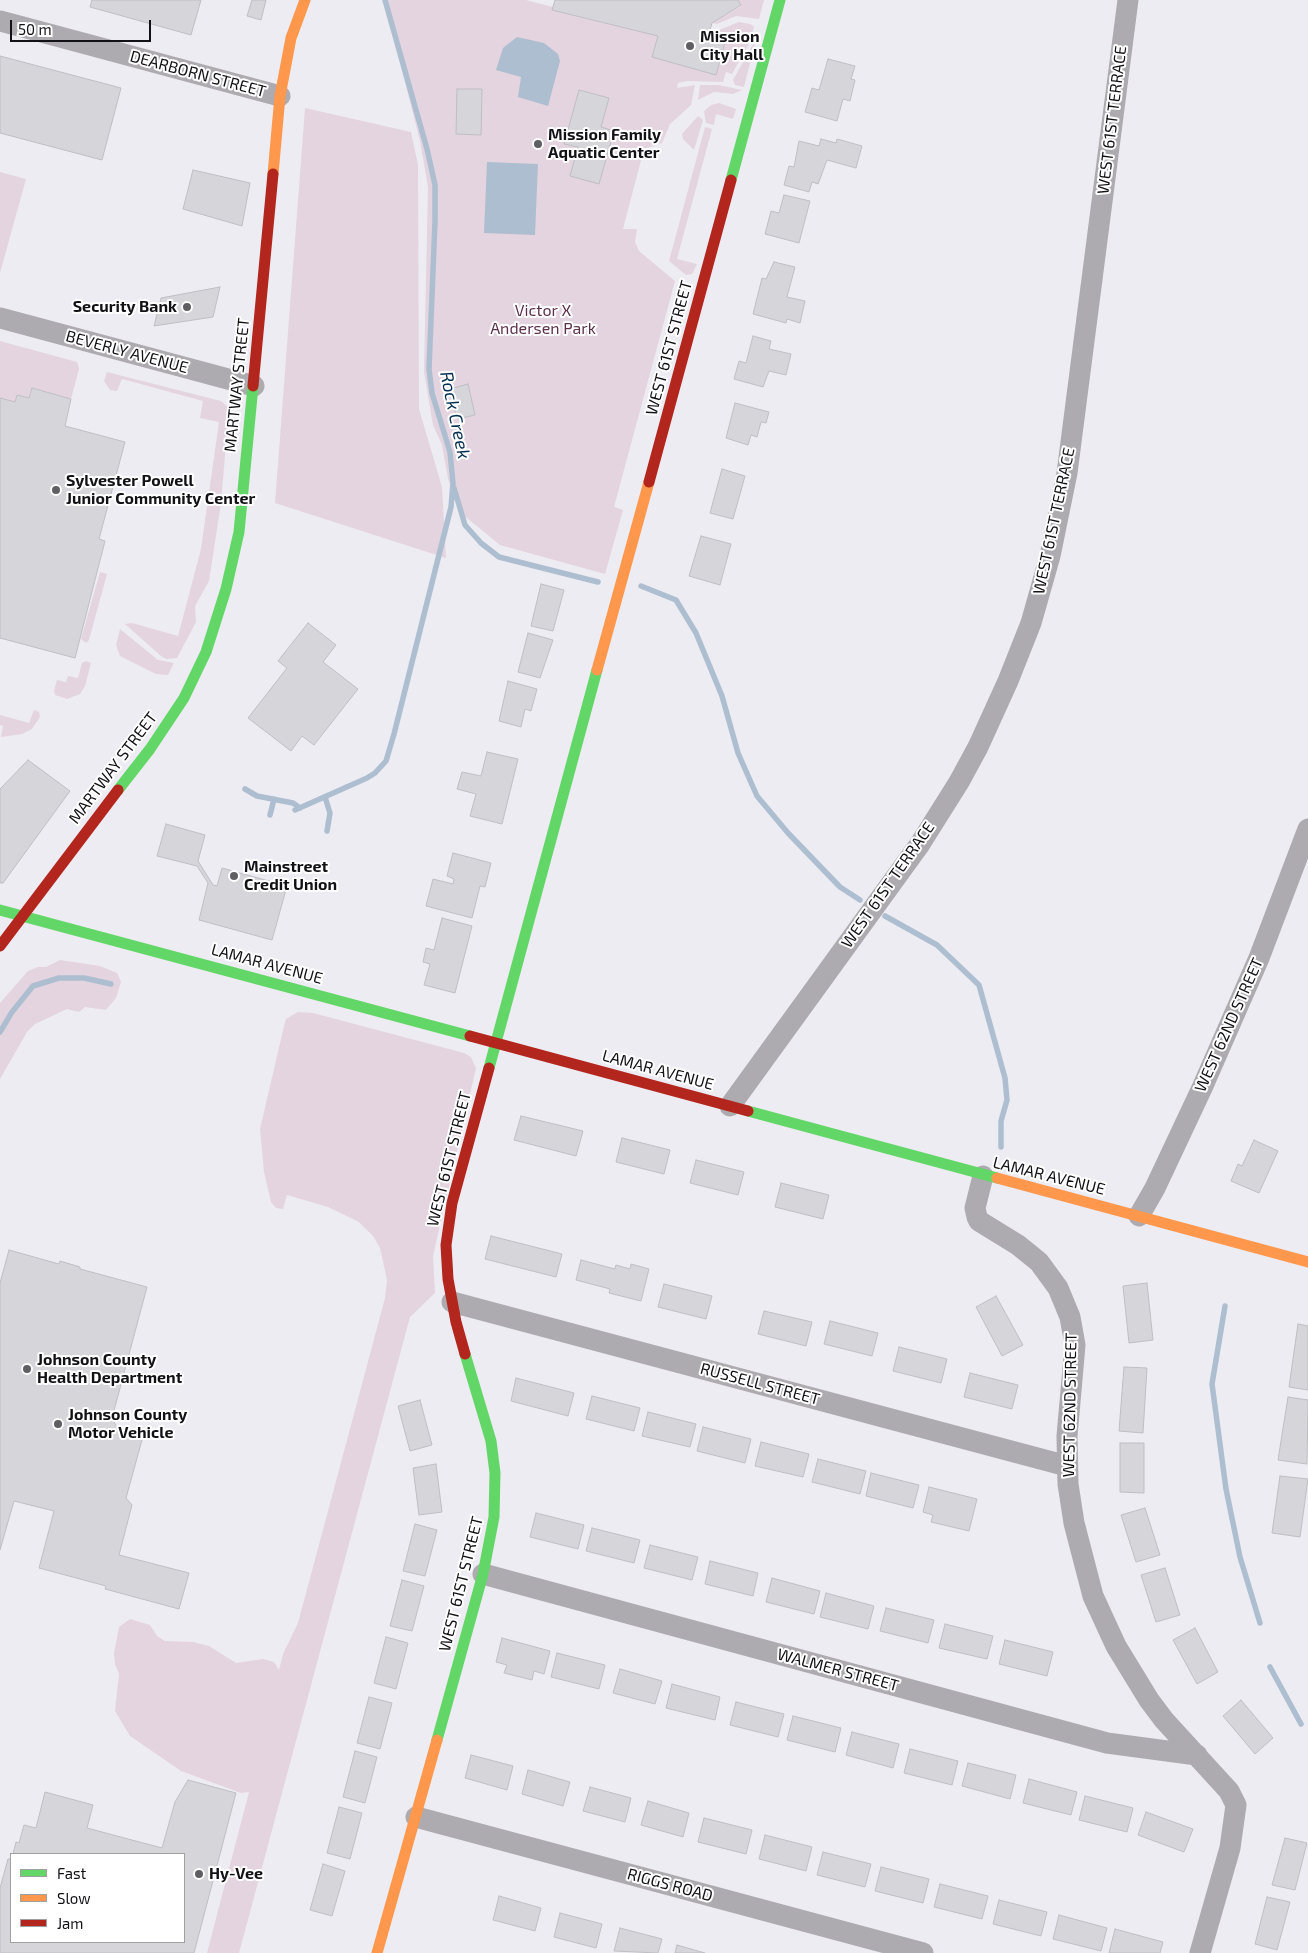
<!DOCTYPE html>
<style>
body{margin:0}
#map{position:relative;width:1308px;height:1953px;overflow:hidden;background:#edecf2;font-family:"Exo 2",sans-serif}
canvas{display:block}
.legend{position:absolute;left:10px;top:1853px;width:175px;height:90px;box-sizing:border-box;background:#fff;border:1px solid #a0a0a1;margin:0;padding:6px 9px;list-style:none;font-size:15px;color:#121115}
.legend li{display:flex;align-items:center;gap:10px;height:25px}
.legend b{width:25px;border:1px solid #a0a0a1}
.scale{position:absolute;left:10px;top:20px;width:141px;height:22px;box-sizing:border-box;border:2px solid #121115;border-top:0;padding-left:6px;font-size:15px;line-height:18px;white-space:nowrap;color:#121115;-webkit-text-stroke:4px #fff;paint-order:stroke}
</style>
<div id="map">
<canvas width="1308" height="1953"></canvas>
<ul class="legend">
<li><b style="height:6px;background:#63d668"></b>Fast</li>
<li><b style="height:6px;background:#ff974d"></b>Slow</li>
<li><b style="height:6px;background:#b3261e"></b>Jam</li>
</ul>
<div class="scale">50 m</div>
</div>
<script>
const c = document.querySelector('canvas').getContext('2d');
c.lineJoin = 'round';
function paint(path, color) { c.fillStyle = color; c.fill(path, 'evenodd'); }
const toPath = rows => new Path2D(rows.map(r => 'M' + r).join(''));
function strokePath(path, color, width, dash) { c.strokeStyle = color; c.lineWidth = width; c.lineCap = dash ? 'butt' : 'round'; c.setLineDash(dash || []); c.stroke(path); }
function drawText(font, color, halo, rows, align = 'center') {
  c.font = font + ' "Exo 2",sans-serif'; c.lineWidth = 4; c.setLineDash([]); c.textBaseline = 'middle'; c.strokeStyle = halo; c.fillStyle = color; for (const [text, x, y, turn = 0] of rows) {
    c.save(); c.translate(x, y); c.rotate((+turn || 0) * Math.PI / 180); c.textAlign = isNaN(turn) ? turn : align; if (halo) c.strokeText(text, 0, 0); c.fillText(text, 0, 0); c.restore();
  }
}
paint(toPath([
 [384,0,526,0,553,7,552,10,658,36,716,75,727,35,714,32,739,22,750,24,754,27,749,44,732,74,726,72,723,82,687,81,678,83,677,88,695,85,691,105,670,124,662,143,644,149,623,229,637,229,635,242,639,251,675,281,614,507,623,510,605,574,500,545,461,513,448,479,442,445,433,425,424,372,428,187,420,141],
 [738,0,764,0,759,19,736,16,717,24,712,23,741,6],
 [756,39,744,87,735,85,733,80],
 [700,85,718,85,742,90,733,94,714,92,698,100],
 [719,103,736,109,733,119,716,114,714,125,706,123,704,111,711,105],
 [305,108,411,132,418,165,419,409,442,487,446,558,275,503],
 [698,116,703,120,694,150,683,139,682,134],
 [705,127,712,129,677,259,697,264,692,274,686,275,669,261],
 [0,172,26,179,0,273],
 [0,341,77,362,79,369,71,399,32,388,29,398,17,395,15,402,0,398],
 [107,372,221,401,229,408,221,503,209,581,195,606,196,622,177,658,166,659,161,656,125,624,132,623,178,636,201,549,219,422,200,418,203,401,122,379,117,391,110,390,104,381],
 [100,572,107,574,89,640,86,643,81,639],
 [120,629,158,660,174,663,168,675,156,674,120,656,116,645],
 [86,661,91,663,85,686,80,694,67,699,55,695,54,691,57,680,66,682,68,676,78,678,82,663],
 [34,710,39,712,40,717,32,729,22,734,1,737,3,726,0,725,0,715,29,723],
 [60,960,100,966,117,973,121,982,116,998,106,1010,85,1007,79,1012,67,1009,35,1024,27,1032,0,1079,0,1003,28,971,38,967,46,967],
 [298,1012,313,1013,464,1053,471,1057,476,1068,433,1256,435,1293,410,1317,239,1953,207,1953,249,1792,241,1793,181,1771,130,1736,115,1711,119,1674,115,1664,114,1653,119,1627,130,1619,150,1625,157,1636,165,1641,193,1642,209,1646,236,1663,263,1659,274,1662,279,1670,283,1654,298,1623,385,1298,387,1280,380,1248,373,1236,359,1222,328,1207,287,1195,283,1209,276,1208,271,1202,264,1172,260,1129,284,1026,286,1019]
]), '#e4d4df');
paint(toPath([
 [517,37,544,43,558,54,560,61,548,106,518,97,521,77,496,70,503,48],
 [487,162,538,164,535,235,484,233]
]), '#adbed0');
strokePath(toPath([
 [454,488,465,525,481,543,499,557,598,582],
 [641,586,676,600,696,633,722,696,738,753,757,796,788,833,840,887,860,900],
 [245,789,257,796,293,803,300,808],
 [325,797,330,813,327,831],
 [295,810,367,778,375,773,386,761,394,734,451,507,453,483,450,452,432,393,429,369,435,222,435,185,427,149,385,0],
 [270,815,274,799],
 [885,916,937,945,979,985,1005,1078,1007,1100,1001,1121,1001,1147],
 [0,1032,12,1012,33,986,59,978,84,978,111,984],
 [1225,1306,1212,1384,1226,1489,1240,1557,1260,1623],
 [1270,1667,1301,1724]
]), '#adbed0', 5.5);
const building = toPath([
 [92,0,201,0,191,35,90,7,92,0],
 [252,0,266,0,261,20,247,16,252,0],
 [555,0,738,0,741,5,712,23,710,30,727,35,716,75,652,57,658,36,552,10,555,0],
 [0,56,121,88,102,160,0,133,0,56],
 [828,59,855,66,851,79,855,80,850,101,843,99,837,121,805,112,812,88,819,90,828,59],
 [457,89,482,89,481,135,456,134,457,89],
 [579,90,609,98,601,127,614,131,599,184,570,176,578,147,564,144,579,90],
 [821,139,836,143,837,139,862,146,856,168,827,160,818,184,812,182,809,192,784,185,789,166,794,167,799,141,819,146,821,139],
 [193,170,250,183,242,226,183,209,193,170],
 [784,195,810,201,799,243,765,234,771,211,779,213,784,195],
 [774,262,795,267,787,297,805,301,800,323,787,319,786,323,753,314,762,278,766,279,774,262],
 [220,287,213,317,154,326,161,298,220,287],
 [753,336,771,341,769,349,791,354,786,375,769,371,763,387,734,379,739,361,746,363,753,336],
 [468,384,475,415,457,419,450,389,468,384],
 [32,388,71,399,65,426,125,442,99,539,105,541,75,658,0,638,0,398,15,402,17,395,29,398,32,388],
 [735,403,769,412,766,423,761,422,757,437,751,435,748,445,726,438,735,403],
 [722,469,745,476,733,519,710,513,722,469],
 [701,536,731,544,720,585,689,576,701,536],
 [541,584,564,590,553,631,531,626,541,584],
 [308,623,336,645,323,662,358,689,314,745,302,736,291,751,248,718,287,668,278,661,308,623],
 [528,633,553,640,540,678,518,672,528,633],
 [508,681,537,689,531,711,525,709,521,727,499,721,508,681],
 [487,752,518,759,502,824,470,816,476,794,457,789,462,772,481,776,487,752],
 [28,760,70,791,3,883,0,883,0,789,28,760],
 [166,824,205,835,198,861,213,885,217,886,222,868,287,886,272,940,199,920,208,883,197,866,157,856,166,824],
 [453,853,491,863,485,887,480,886,472,918,426,906,433,879,453,884,454,879,447,876,453,853],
 [442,918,472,926,455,993,424,985,430,964,423,962,426,948,434,950,442,918],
 [521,1116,583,1131,576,1156,514,1140,521,1116],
 [622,1138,670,1150,664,1174,616,1162,622,1138],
 [1254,1140,1278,1151,1259,1193,1231,1181,1238,1164,1242,1166,1254,1140],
 [696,1160,744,1172,738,1195,690,1183,696,1160],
 [781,1183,829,1195,823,1219,775,1207,781,1183],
 [491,1236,562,1254,556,1277,485,1259,491,1236],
 [9,1250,59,1264,60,1261,80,1267,80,1269,147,1287,112,1418,121,1435,142,1440,126,1498,132,1505,119,1555,189,1573,179,1609,105,1589,106,1586,39,1568,54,1511,14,1501,0,1550,0,1283,9,1250],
 [581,1260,615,1269,616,1265,630,1269,631,1264,649,1269,641,1301,609,1293,610,1289,576,1280,581,1260],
 [1147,1283,1153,1340,1129,1343,1123,1286,1147,1283],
 [664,1284,712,1296,706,1319,658,1307,664,1284],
 [996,1296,1023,1345,1002,1356,976,1307,996,1296],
 [764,1311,812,1322,806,1346,758,1334,764,1311],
 [830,1321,878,1333,872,1356,824,1344,830,1321],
 [1298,1324,1308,1326,1308,1390,1289,1387,1298,1324],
 [899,1347,947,1359,941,1383,893,1371,899,1347],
 [1124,1367,1147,1368,1143,1433,1119,1431,1124,1367],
 [970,1373,1018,1385,1012,1409,964,1397,970,1373],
 [516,1378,574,1393,568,1416,511,1401,516,1378],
 [592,1396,640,1408,634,1431,586,1419,592,1396],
 [1288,1397,1308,1400,1307,1464,1278,1460,1288,1397],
 [420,1400,432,1445,410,1451,398,1406,420,1400],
 [648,1412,696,1424,690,1447,642,1436,648,1412],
 [703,1427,751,1439,745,1463,697,1451,703,1427],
 [761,1442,809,1454,803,1477,755,1466,761,1442],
 [1120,1443,1144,1443,1144,1493,1120,1492,1120,1443],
 [818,1459,866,1471,860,1494,812,1482,818,1459],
 [436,1464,442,1512,419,1515,413,1468,436,1464],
 [871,1473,919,1485,913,1508,866,1496,871,1473],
 [1280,1476,1308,1479,1300,1537,1272,1533,1280,1476],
 [929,1487,977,1499,969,1531,931,1522,933,1515,923,1512,929,1487],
 [1145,1508,1160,1555,1136,1562,1121,1515,1145,1508],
 [536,1513,584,1525,578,1549,530,1537,536,1513],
 [415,1524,437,1530,425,1576,403,1571,415,1524],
 [592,1528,640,1540,634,1563,586,1551,592,1528],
 [650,1545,698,1557,692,1580,644,1568,650,1545],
 [710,1561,758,1573,753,1596,705,1584,710,1561],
 [1165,1568,1180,1615,1156,1622,1141,1575,1165,1568],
 [772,1578,820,1591,814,1614,766,1602,772,1578],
 [402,1580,424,1586,412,1631,390,1626,402,1580],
 [826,1593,874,1606,868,1629,820,1617,826,1593],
 [886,1608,934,1620,928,1643,880,1631,886,1608],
 [945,1624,993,1636,987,1659,939,1648,945,1624],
 [1195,1628,1218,1672,1197,1684,1173,1640,1195,1628],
 [386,1637,408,1643,396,1689,374,1683,386,1637],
 [502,1638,550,1651,544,1674,534,1671,532,1680,504,1673,507,1665,496,1662,502,1638],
 [1005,1640,1053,1652,1047,1676,999,1664,1005,1640],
 [557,1653,605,1665,599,1689,551,1677,557,1653],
 [620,1669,662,1681,655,1704,613,1693,620,1669],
 [672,1684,720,1697,715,1720,666,1708,672,1684],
 [369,1697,392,1703,380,1749,357,1743,369,1697],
 [1241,1700,1273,1738,1255,1754,1223,1716,1241,1700],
 [736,1702,784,1714,778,1737,730,1725,736,1702],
 [793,1716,841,1728,835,1752,787,1740,793,1716],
 [852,1732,899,1744,893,1768,846,1755,852,1732],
 [910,1749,958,1761,952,1785,904,1773,910,1749],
 [355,1751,377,1757,365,1803,343,1797,355,1751],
 [471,1755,513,1766,507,1790,465,1778,471,1755],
 [968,1763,1016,1775,1010,1799,962,1786,968,1763],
 [528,1770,570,1782,563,1806,522,1794,528,1770],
 [1029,1779,1077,1792,1071,1815,1023,1803,1029,1779],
 [188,1780,236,1793,194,1953,0,1953,0,1888,8,1859,11,1859,11,1942,184,1942,184,1854,13,1854,16,1842,19,1843,24,1825,36,1828,45,1792,93,1805,87,1828,162,1848,175,1802,188,1780],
 [590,1787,631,1798,625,1822,583,1811,590,1787],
 [1085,1796,1133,1808,1127,1832,1079,1820,1085,1796],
 [648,1801,689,1813,683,1837,641,1825,648,1801],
 [339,1807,362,1813,350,1859,327,1853,339,1807],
 [1146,1812,1193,1829,1184,1852,1138,1835,1146,1812],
 [704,1818,752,1830,746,1854,698,1842,704,1818],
 [765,1835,812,1847,806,1871,759,1859,765,1835],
 [1285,1838,1307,1843,1295,1890,1272,1885,1285,1838],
 [823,1852,871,1864,865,1887,817,1875,823,1852],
 [323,1864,345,1871,332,1916,310,1910,323,1864],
 [881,1867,929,1879,923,1903,875,1891,881,1867],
 [940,1884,988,1896,982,1919,934,1907,940,1884],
 [499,1896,541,1908,535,1931,493,1920,499,1896],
 [1267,1897,1290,1902,1277,1950,1255,1944,1267,1897],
 [999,1900,1047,1912,1041,1936,993,1924,999,1900],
 [560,1913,602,1924,596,1948,554,1937,560,1913],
 [1059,1915,1107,1928,1101,1951,1053,1939,1059,1915],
 [620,1928,662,1939,658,1953,614,1951,620,1928],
 [1115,1929,1163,1942,1160,1953,1109,1953,1115,1929],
 [677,1945,705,1953,675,1953,677,1945]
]);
paint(building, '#d5d5da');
strokePath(building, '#bebec3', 1);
strokePath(toPath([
 [0,21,280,96],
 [0,318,254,386],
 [730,1106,920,844,959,782,978,747,1008,681,1031,623,1050,556,1067,473,1128,0],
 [983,1176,975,1208,977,1217,979,1221,1018,1245,1039,1262,1058,1288,1070,1317,1075,1345,1067,1436,1068,1484,1074,1523,1093,1596,1116,1646,1149,1700,1164,1720,1229,1791,1236,1805,1230,1848,1200,1953],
 [1139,1216,1155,1188,1202,1088,1259,958,1308,829],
 [452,1302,1067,1466],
 [483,1574,1107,1743,1197,1755],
 [416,1817,923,1953]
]), '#adabaf', 21);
strokePath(toPath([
 [731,180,780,0],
 [118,790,150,749,184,698,206,652,226,589,239,532,253,386],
 [0,910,470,1036],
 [489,1068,597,670],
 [748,1111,997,1178],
 [437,1740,483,1574,494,1517,495,1473,491,1441,465,1354]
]), '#63d668', 11);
strokePath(toPath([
 [273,174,280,96,291,38,305,0],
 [597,670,649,482],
 [997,1178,1308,1262],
 [377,1953,437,1740]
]), '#ff974d', 11);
strokePath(toPath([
 [253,386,273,174],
 [649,482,731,180],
 [0,946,118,790],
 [470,1036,748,1111],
 [465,1354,456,1322,448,1279,446,1245,452,1203,489,1068]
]), '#b3261e', 11);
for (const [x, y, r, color] of [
 [690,46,5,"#5f5e62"],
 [538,144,5,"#5f5e62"],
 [187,307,5,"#5f5e62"],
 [56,490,5,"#5f5e62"],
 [234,876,5,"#5f5e62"],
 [27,1369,5,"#5f5e62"],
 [58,1424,5,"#5f5e62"],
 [199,1874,5,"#5f5e62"]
]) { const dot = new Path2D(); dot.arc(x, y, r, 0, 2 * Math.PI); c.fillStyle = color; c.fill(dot); strokePath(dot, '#fff', 2); }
drawText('bold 16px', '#121115', '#fff', [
 ["Mission",700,37],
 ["City Hall",700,55],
 ["Mission Family",548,135],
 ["Aquatic Center",548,153],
 ["Security Bank",177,307,"right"],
 ["Sylvester Powell",66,481],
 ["Junior Community Center",66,499],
 ["Mainstreet",244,867],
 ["Credit Union",244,885],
 ["Johnson County",37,1360],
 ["Health Department",37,1378],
 ["Johnson County",68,1415],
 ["Motor Vehicle",68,1433],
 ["Hy-Vee",209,1874]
], 'left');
drawText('16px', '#121115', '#fff', [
 ["DEARBORN STREET",198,74,15],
 ["WEST 61ST TERRACE",1112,120,-83],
 ["WEST 61ST STREET",669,348,-75],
 ["BEVERLY AVENUE",127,352,15],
 ["MARTWAY STREET",237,385,-84],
 ["WEST 61ST TERRACE",1054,521,-78],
 ["MARTWAY STREET",113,768,-53],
 ["WEST 61ST TERRACE",888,885,-55],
 ["LAMAR AVENUE",267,964,15],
 ["WEST 62ND STREET",1229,1025,-66],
 ["LAMAR AVENUE",658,1070,15],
 ["WEST 61ST STREET",449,1159,-76],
 ["LAMAR AVENUE",1049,1176,14],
 ["RUSSELL STREET",760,1384,15],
 ["WEST 62ND STREET",1070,1405,-89],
 ["WEST 61ST STREET",461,1584,-76],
 ["WALMER STREET",838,1670,15],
 ["RIGGS ROAD",670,1885,15]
]);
drawText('16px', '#5d314c', '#fff', [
 ["Victor X",543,311],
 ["Andersen Park",543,329]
]);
drawText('italic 18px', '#063151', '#fff', [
 ["Rock Creek",455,415,78]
]);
</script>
